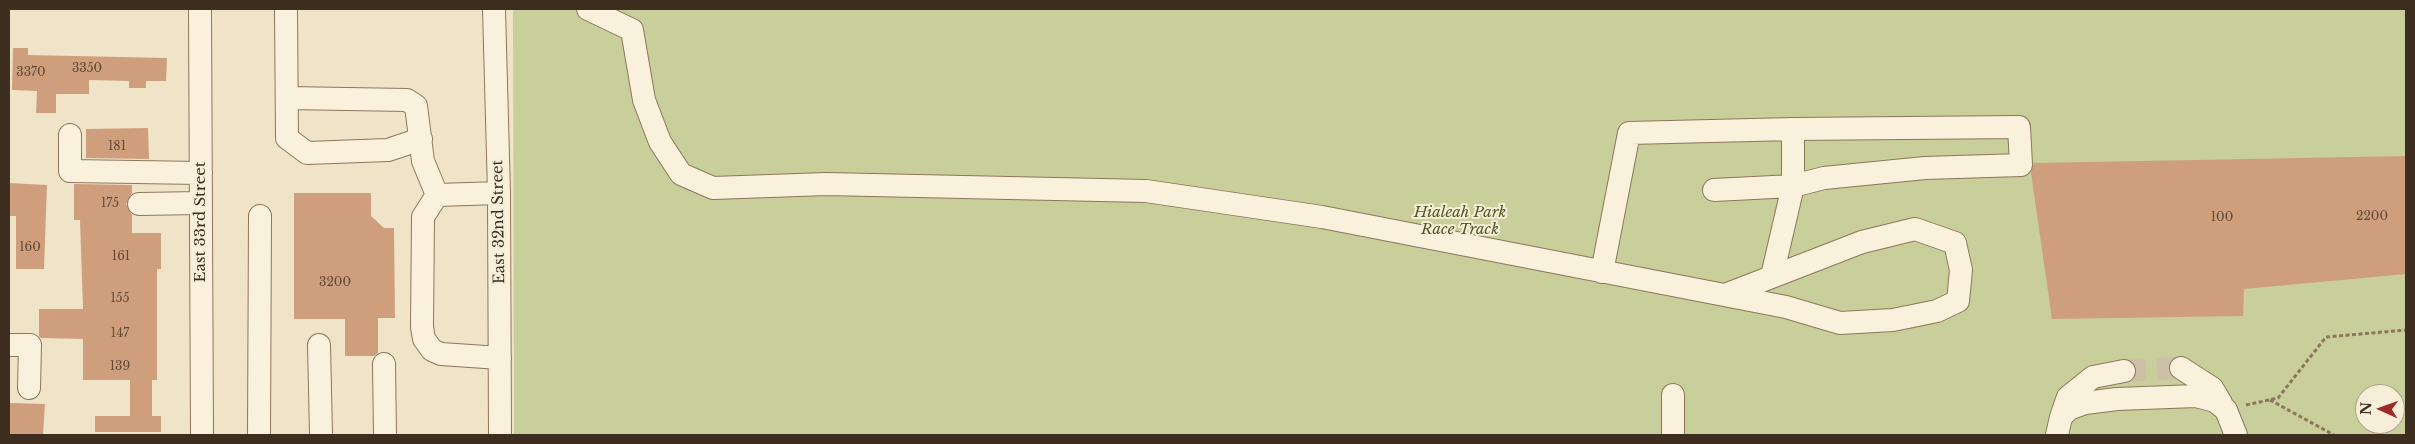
<!DOCTYPE html>
<style>
body{margin:0}
#map{position:relative;width:2415px;height:444px;overflow:hidden;background:#f0e4c8;font-family:"Libre Baskerville",serif}
canvas{display:block}
.frame{position:absolute;inset:0;border:10px solid #3d2e20;pointer-events:none}
.north{position:absolute;left:2355px;top:384px;width:50px;height:50px;box-sizing:border-box;background:#f7eed8;border:1px solid #ada18e;border-radius:50%;rotate:272deg;font-size:14px;font-weight:700;line-height:20px;text-align:center;color:#3d2e20}
.north::after{content:'';display:block;margin:auto;width:18px;height:22px;background:#9e2a2b;clip-path:polygon(50% 0,100% 100%,50% 72%,0 100%)}
</style>
<div id="map">
<canvas width="2415" height="444"></canvas>
<div class="frame"></div>
<div class="north">N</div>
</div>
<script>
const c = document.querySelector('canvas').getContext('2d');
c.lineJoin = 'round';
function paint(path, color) { c.fillStyle = color; c.fill(path, 'evenodd'); }
const toPath = rows => new Path2D(rows.map(r => 'M' + r).join(''));
function strokePath(path, color, width, dash) { c.strokeStyle = color; c.lineWidth = width; c.lineCap = dash ? 'butt' : 'round'; c.setLineDash(dash || []); c.stroke(path); }
function drawText(font, color, halo, rows, align = 'center') {
  c.font = font + ' "Libre Baskerville",serif'; c.lineWidth = 4; c.setLineDash([]); c.textBaseline = 'middle'; c.strokeStyle = halo; c.fillStyle = color; for (const [text, x, y, turn = 0] of rows) {
    c.save(); c.translate(x, y); c.rotate((+turn || 0) * Math.PI / 180); c.textAlign = isNaN(turn) ? turn : align; if (halo) c.strokeText(text, 0, 0); c.fillText(text, 0, 0); c.restore();
  }
}
paint(toPath([
 [513,9,2406,9,2406,435,514,435],
 [2365,394,2395,394,2395,424,2365,424]
]), '#c9cf9b');
paint(toPath([
 [13,48,28,48,28,55,167,58,166,81,146,81,146,88,129,88,129,81,89,80,89,94,56,94,56,113,36,113,37,91,12,90],
 [148,128,149,159,86,158,86,129],
 [2406,156,2406,274,2244,289,2243,316,2052,319,2031,173,2034,163],
 [9,183,47,185,44,269,16,269,16,216,9,216],
 [74,184,132,185,132,193,126,204,132,215,132,233,161,233,161,269,157,269,157,380,152,380,152,416,161,416,161,432,95,432,95,416,130,416,130,380,83,380,83,339,41,338,39,336,39,309,83,309,80,220,74,220],
 [294,193,371,193,371,216,384,228,394,228,395,318,378,318,378,353,374,356,345,356,345,319,294,319],
 [9,403,45,404,43,435,9,435]
]), '#cf9f7d');
strokePath(toPath([
 [2124,371,2181,368]
]), '#ccc0a6', 22, [22, 11]);
const minor = toPath([
 [200,9,202,435],
 [286,9,287,138,307,153,388,150,421,139],
 [494,9,499,193,500,435],
 [588,9,632,30,644,100,660,142,681,174,713,188,826,184,1146,191,1322,217,1786,307,1840,323,1893,320,1937,311,1958,301,1961,270,1955,243,1915,229,1862,242,1725,295],
 [287,98,407,100,416,106,423,161,437,195],
 [70,135,70,171,201,173],
 [1714,190,1793,186,1824,178,1925,168,2021,165,2019,127,1793,129],
 [437,195,423,217,422,327,424,339,432,350,441,354,500,358],
 [437,195,499,193],
 [139,204,201,203],
 [1602,272,1629,133,1793,129,1793,186,1772,276],
 [9,345,30,345,29,388],
 [319,345,321,435],
 [384,364,385,435],
 [2181,368,2212,388,2221,403],
 [1673,395,1673,435],
 [2062,414,2068,397,2093,377,2124,371],
 [259,435,260,216],
 [2057,435,2061,417,2069,409,2085,403,2117,399,2196,396,2215,401,2226,410,2236,435]
]);
strokePath(minor, '#8d765c', 24);
strokePath(toPath([
 [2270,400,2334,435],
 [2246,405,2278,398,2326,337,2406,330]
]), '#8d765c', 3, [4, 2.5]);
strokePath(minor, '#faf1dc', 22);
drawText('12px', '#624a37', null, [
 ["3350",87,69],
 ["3370",31,73],
 ["181",117,147],
 ["175",110,204],
 ["2200",2372,217],
 ["100",2222,218],
 ["160",30,248],
 ["161",121,257],
 ["3200",335,283],
 ["155",120,299],
 ["147",120,334],
 ["139",120,367]
]);
drawText('italic 15px', '#4d5a26', '#f7eed8', [
 ["Hialeah Park",1460,213],
 ["Race Track",1460,230]
]);
drawText('15px', '#3d2e20', '#f7eed8', [
 ["East 33rd Street",201,222,-90],
 ["East 32nd Street",499,222,-91]
]);
</script>
